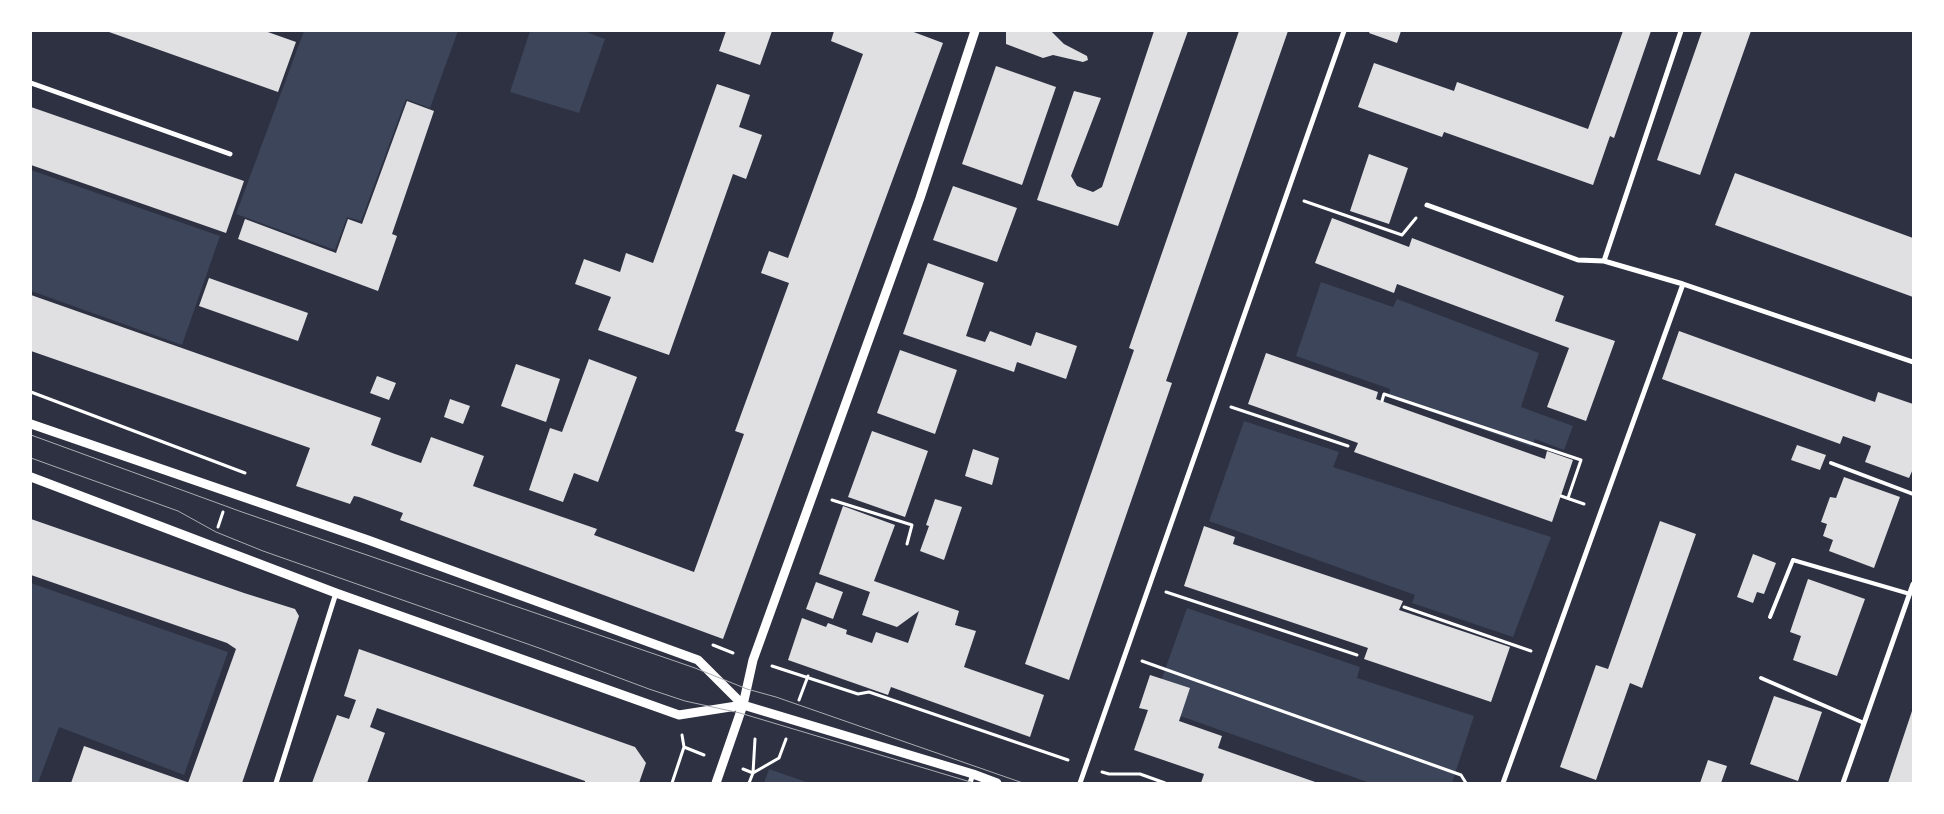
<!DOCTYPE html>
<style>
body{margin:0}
#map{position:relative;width:1944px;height:814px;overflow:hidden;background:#2d3142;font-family:"Fira Sans Condensed",sans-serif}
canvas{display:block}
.frame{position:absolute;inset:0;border:32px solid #fff;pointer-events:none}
</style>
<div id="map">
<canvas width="1944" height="814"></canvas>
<div class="frame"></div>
</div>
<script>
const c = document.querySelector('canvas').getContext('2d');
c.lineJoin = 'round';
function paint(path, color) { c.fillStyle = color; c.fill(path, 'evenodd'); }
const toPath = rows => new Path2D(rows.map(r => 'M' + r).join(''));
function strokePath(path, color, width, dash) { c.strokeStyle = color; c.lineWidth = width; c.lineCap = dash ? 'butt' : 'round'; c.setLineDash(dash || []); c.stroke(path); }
paint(toPath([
 [304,31,458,31,430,108,406,99,361,221,347,217,335,250,236,214],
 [530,31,584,31,605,39,579,113,510,92],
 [31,170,220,236,182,345,31,291],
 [1321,282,1393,307,1397,299,1539,353,1521,407,1573,426,1564,450,1535,439,1532,447,1389,397,1390,389,1296,356],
 [1244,421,1339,452,1333,467,1551,537,1513,637,1412,603,1415,595,1209,521],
 [31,583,228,652,184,775,59,727,38,783,31,783],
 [1187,608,1360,667,1357,678,1474,716,1452,783,1370,783,1152,706],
 [769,769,809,783,764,783]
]), '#3c4559');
paint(toPath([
 [265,31,296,42,278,92,109,32],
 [726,31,772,31,760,65,719,51],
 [834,31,911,31,943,43,723,639,400,520,403,513,359,497,354,496,350,504,296,486,310,448,31,351,31,295,381,418,371,445,395,454,421,463,431,437,484,456,473,486,597,529,594,535,694,572,744,434,735,431,789,283,761,273,769,251,788,258,863,54,831,41],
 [1006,31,1051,31,1064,44,1087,56,1088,60,1083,62,1053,55,1043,58,1006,44],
 [1154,31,1188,31,1118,226,1037,200,1074,91,1101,98,1071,176,1077,186,1093,192,1102,187],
 [1239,31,1288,31,1166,381,1172,383,1069,680,1025,664,1134,350,1129,348],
 [1370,31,1401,31,1397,43,1369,33],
 [1623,31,1651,31,1614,138,1610,136,1593,185,1444,132,1442,137,1358,107,1374,63,1454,91,1457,82,1588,129],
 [1702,31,1751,31,1700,175,1657,160],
 [996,66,1056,87,1022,185,962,164],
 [717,84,750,95,739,127,762,135,746,179,733,174,669,355,598,330,611,297,575,284,584,259,620,272,626,253,653,263],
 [407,101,434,111,392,234,397,236,378,291,238,239,245,219,336,253,348,219,362,224],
 [31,107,244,181,226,233,31,165],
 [1369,154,1408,168,1389,224,1350,211],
 [1735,173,1913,238,1913,297,1715,225],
 [953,186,1017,208,997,262,933,240],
 [1332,218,1409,247,1412,238,1564,296,1555,321,1615,341,1586,421,1547,407,1569,348,1397,284,1394,293,1315,263],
 [928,263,984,283,966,336,985,342,990,331,1031,346,1036,332,1077,346,1066,379,1017,362,1014,372,903,334],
 [209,278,308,313,298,341,199,306],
 [1679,331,1875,402,1878,392,1913,404,1913,469,1909,478,1865,462,1871,446,1843,436,1840,444,1662,379],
 [900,350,957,370,935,434,877,413],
 [1266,353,1378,392,1376,399,1545,459,1547,451,1573,460,1552,522,1354,452,1358,443,1248,404],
 [589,359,637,377,598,482,574,473,563,502,529,490,550,428,562,432],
 [516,364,560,379,546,422,501,406],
 [377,376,396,383,389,400,370,393],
 [450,399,470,406,463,424,444,417],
 [872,431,928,451,905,517,848,497],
 [1797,445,1826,455,1820,470,1791,460],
 [973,449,999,458,992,485,965,476],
 [1844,477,1900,497,1874,568,1829,551,1833,540,1823,536,1827,524,1821,522,1830,497,1836,498],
 [935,499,962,507,944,560,920,551,929,526,926,525],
 [843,506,895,525,874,581,959,611,955,625,976,631,964,667,1044,695,1030,737,891,687,888,695,788,660,802,618,826,627,828,623,847,630,846,634,872,643,876,632,908,643,919,611,897,627,862,615,870,592,819,574],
 [31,519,244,593,295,609,299,616,242,783,188,783,236,649,227,643,31,575],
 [1660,521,1696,534,1642,688,1630,683,1596,780,1560,767,1596,665,1608,669],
 [1204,526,1235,537,1233,544,1403,601,1399,610,1510,647,1491,702,1364,659,1368,648,1184,586],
 [1753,554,1776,563,1764,594,1757,592,1753,603,1737,597],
 [1808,579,1865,599,1837,676,1793,660,1801,636,1790,632],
 [816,582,843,592,833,619,806,609],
 [359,649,635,747,646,763,639,783,585,783,585,781,377,708,370,727,385,733,367,783,312,783,337,715,349,719,356,700,344,696],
 [1150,675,1190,688,1179,721,1222,736,1218,748,1318,783,1201,783,1204,774,1134,750,1148,710,1139,708],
 [1774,696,1822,712,1798,781,1750,764],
 [1912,711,1913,783,1888,783],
 [84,746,187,782,187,783,71,783],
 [1708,760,1727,766,1721,783,1700,783]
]), '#e0e0e3');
strokePath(toPath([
 [1304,201,1402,235,1416,218],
 [31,392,245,473],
 [1382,401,1384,394,1581,460,1568,498],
 [1231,407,1348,446],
 [1561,496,1584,504],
 [832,500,912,525,907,544],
 [218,527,223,512],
 [1166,592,1357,655],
 [1404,607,1531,651],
 [713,645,733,653],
 [1142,661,1461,775,1466,783],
 [772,666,858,694,869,692,1068,760],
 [799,700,808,676],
 [684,747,704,755],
 [743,769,753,773,779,758,786,739],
 [1102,772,1109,774,1140,774,1165,783],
 [672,783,684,747,682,735],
 [749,783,753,773,755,739]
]), '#fff', 3);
strokePath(toPath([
 [1831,463,1913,494],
 [1770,617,1793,560,1910,594],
 [1761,678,1864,723]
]), '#fff', 4);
strokePath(toPath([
 [31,83,230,154],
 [1427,205,1578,260,1604,261,1683,284,1913,362],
 [1604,261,1681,31],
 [276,783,336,593],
 [970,783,973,774],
 [1080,783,1344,31],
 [1503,783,1683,284],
 [1843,783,1913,584]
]), '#fff', 5);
strokePath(toPath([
 [31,424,368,540,698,660,743,705],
 [31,477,336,593,679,715,743,705,973,774,997,783],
 [716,783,743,705,753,660,920,198,975,31]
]), '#fff', 9);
strokePath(toPath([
 [31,435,242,512,695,668,747,689,776,697,1023,783],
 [31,458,178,511,216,532,263,551,539,648,649,689,685,701,740,713,974,783]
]), '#abadb3', 1);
</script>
